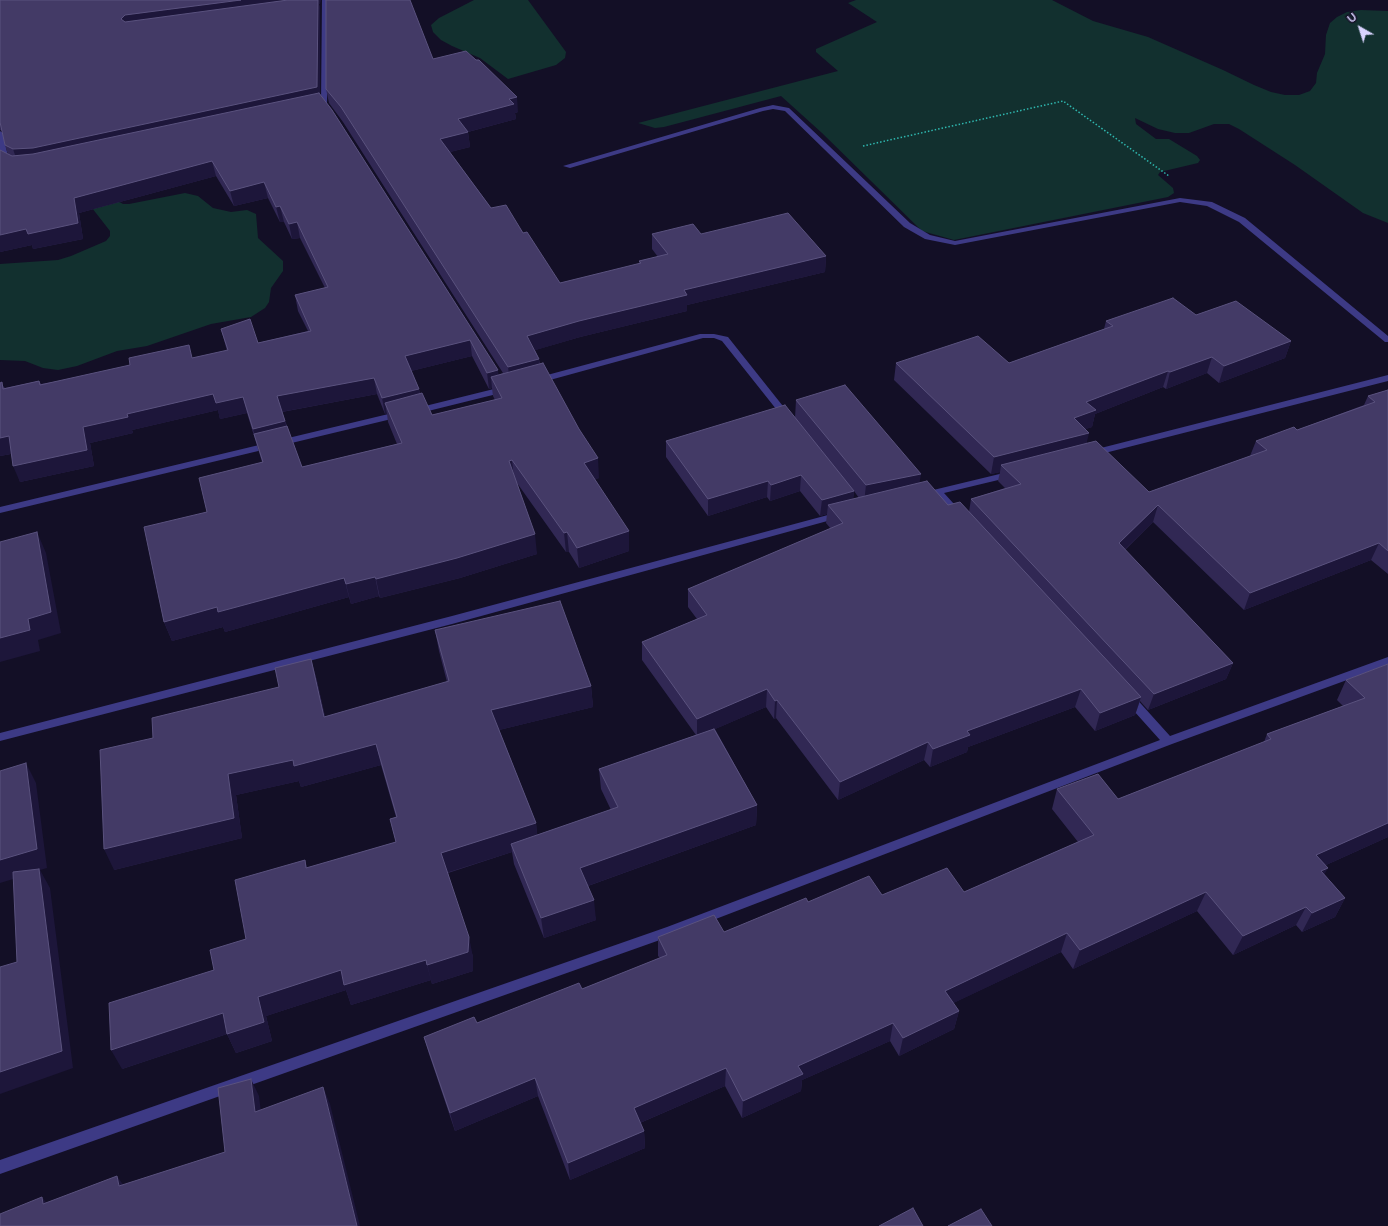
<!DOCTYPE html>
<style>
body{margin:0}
#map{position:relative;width:1388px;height:1226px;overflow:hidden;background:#130f26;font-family:Raleway,sans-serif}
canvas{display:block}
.north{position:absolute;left:1340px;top:8px;width:40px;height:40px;-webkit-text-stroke:3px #130f26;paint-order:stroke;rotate:321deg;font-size:11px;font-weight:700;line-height:16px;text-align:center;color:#d9d4ff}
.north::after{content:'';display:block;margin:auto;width:14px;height:18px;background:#d9d4ff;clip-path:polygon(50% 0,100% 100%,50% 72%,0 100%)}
</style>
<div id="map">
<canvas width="1388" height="1226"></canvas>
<div class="north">U</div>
</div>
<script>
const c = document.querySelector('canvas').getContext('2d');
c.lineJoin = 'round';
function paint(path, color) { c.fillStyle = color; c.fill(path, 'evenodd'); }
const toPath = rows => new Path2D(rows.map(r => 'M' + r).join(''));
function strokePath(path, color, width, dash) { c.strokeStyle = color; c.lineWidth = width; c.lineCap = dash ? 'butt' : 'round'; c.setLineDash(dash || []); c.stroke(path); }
paint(toPath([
 [474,0,528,0,566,52,565,58,556,65,508,79,480,58,452,46,441,40,433,32,431,25,439,18],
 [856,0,1052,0,1093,21,1148,37,1223,70,1254,85,1271,92,1285,95,1299,95,1310,91,1316,83,1317,73,1325,54,1326,35,1330,23,1337,17,1347,12,1361,10,1388,11,1388,223,1363,213,1295,165,1239,129,1229,124,1214,124,1189,133,1175,133,1158,129,1135,118,1136,124,1156,139,1169,139,1197,156,1200,160,1198,163,1160,172,1158,175,1173,188,1174,193,1168,197,954,240,922,231,822,133,781,96,664,127,655,128,638,123,838,71,816,52,816,49,877,22,848,3],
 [185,193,198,196,213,208,231,212,247,210,256,214,258,238,283,261,283,271,271,288,269,302,265,308,251,317,211,324,147,346,117,351,77,366,58,370,43,368,25,361,0,360,0,264,58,260,71,256,106,241,110,236,110,231,92,208,116,200,123,204,129,204]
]), '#12302f');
strokePath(toPath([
 [863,146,1063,101,1169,176]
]), '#2fb8b0', 1.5, [1.5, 2]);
paint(toPath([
 [322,0,328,0,327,104,333,112,330,114,328,113,321,104,322,0],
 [773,105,789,108,910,223,930,235,955,241,1180,198,1212,202,1245,218,1388,336,1388,342,1385,342,1239,222,1207,206,1180,202,955,245,925,239,904,227,785,111,773,109,763,111,570,168,563,166,760,108,773,105],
 [0,131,3,133,9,161,12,163,10,164,6,164,2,162,0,150,0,131],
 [700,334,714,334,728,337,790,415,791,417,790,419,784,419,722,341,714,338,703,338,539,383,535,380,536,378,700,334],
 [1388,375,1388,381,1093,456,1089,453,1093,450,1388,375],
 [506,386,509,387,510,389,509,391,416,414,412,411,413,409,506,386],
 [401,411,405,414,404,416,0,513,0,507,401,411],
 [1012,471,1017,474,1015,476,944,493,964,515,959,518,956,517,936,495,925,498,920,495,925,492,1012,471],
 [839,512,842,513,844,515,842,517,452,624,0,741,0,733,452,616,839,512],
 [1388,657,1388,665,1172,744,674,935,0,1174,0,1160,667,927,1160,740,1125,701,1124,698,1125,695,1133,695,1170,736,1388,657]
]), '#3d3a85');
paint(toPath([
 [0,0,320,4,319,4,320,10,320,94,498,375,503,373,343,122,329,103,326,89,433,59,518,112,515,113,516,119,468,132,470,147,450,152,491,208,523,233,560,283,639,264,639,261,658,257,652,249,652,234,701,234,826,256,825,272,687,305,687,311,580,337,535,350,539,359,540,364,599,478,595,479,629,551,579,568,569,552,566,552,517,483,537,554,460,578,380,598,379,596,351,604,349,597,225,632,223,627,172,641,164,622,207,512,262,462,247,413,220,419,218,410,132,430,133,433,90,443,94,466,20,482,11,454,0,456,0,383,5,388,39,381,41,384,192,358,227,351,221,329,258,343,308,331,298,311,295,295,325,288,300,238,292,239,284,222,280,222,268,198,234,206,216,176,79,213,83,239,33,249,32,245,0,252,0,150,8,155,5,145,2,131,0,130],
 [472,356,489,389,492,388,493,396,495,400,432,415,420,394,419,389,411,371],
 [377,394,385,414,387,414,388,422,397,444,302,467,287,426,282,412],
 [1196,315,1291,341,1285,358,1219,383,1207,373,1166,389,1163,387,1095,414,1092,427,1085,429,1087,443,1149,492,1250,456,1256,441,1297,430,1364,405,1368,396,1388,390,1388,574,1371,560,1244,610,1153,522,1125,550,1233,663,1226,679,1148,710,1140,701,1135,715,1095,731,1075,707,968,747,967,752,930,767,924,760,838,800,776,718,774,719,766,707,715,729,757,805,756,825,588,886,596,920,544,938,514,864,512,852,448,873,473,957,473,971,432,984,431,980,351,1005,346,990,266,1016,272,1041,236,1053,227,1034,122,1069,214,970,246,939,305,860,307,868,396,842,390,819,396,817,381,765,301,787,299,781,236,795,242,838,114,870,153,738,279,687,311,659,317,681,325,717,447,682,439,651,435,630,591,686,593,707,499,730,536,823,537,835,611,810,601,789,599,769,696,735,642,660,642,642,697,619,688,607,688,589,831,529,826,523,827,514,820,516,800,491,770,501,767,497,708,516,666,457,666,441,795,418,796,400,920,483,948,505,969,512,971,499,1005,488,998,481,1000,472,991,474,894,380,896,363,1009,363,1104,329,1106,321],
 [854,491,859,498,853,499],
 [1388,664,1388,837,1326,865,1324,874,1345,898,1335,917,1302,932,1296,925,1233,955,1197,911,1073,969,1061,952,953,1003,959,1011,954,1029,899,1056,890,1041,802,1080,801,1091,742,1118,725,1086,640,1123,644,1131,645,1148,570,1180,538,1096,455,1131,429,1054,424,1037,477,1023,582,989,660,958,658,956,658,937,724,932,808,902,882,895,964,892,1078,842,1052,809,1057,789,1118,799,1264,742,1267,734,1343,706,1337,700,1346,680]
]), '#312854');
paint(toPath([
 [241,0,321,0,320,4,319,4,320,10,320,102,18,164,13,149,129,30,121,19,125,15],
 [517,97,518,112,515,113,516,119,460,134,458,119,509,99],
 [468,132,470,147,442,154,440,139],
 [212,161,216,176,79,213,83,239,33,249,32,245,0,252,0,235,74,198],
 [264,182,268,198,234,206,230,191],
 [280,206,284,222,280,222,276,207],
 [297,222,300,238,292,239,289,224],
 [826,256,825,272,687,305,687,311,580,337,529,352,527,336,684,290],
 [470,340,472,356,407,372,405,356],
 [1291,341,1285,358,1219,383,1224,366],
 [1212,357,1207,373,1166,389,1170,372],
 [539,359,541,375,510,383,508,367],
 [498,370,500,386,491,377,492,388,489,389,487,373],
 [1168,371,1163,387,1095,414,1092,427,1070,435,1074,418,1086,402],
 [374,378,377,394,281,412,277,396],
 [419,389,422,405,385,403,387,414,385,414,382,398],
 [213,394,243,397,247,413,220,419,218,410,132,430,133,433,90,443,94,466,20,482,13,466,83,427,127,414],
 [285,421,289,437,254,434,257,445,253,429],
 [1089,433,1085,450,1001,465,1000,472,991,474,994,457],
 [9,436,16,453,0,456,0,438],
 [598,458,599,478,585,482,584,463],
 [512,460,514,479,509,461],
 [921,474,918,492,864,503,866,485],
 [801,475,800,491,770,501,771,485],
 [768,481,767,497,708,516,708,499],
 [854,491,852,507,828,505,827,514,820,516,822,500],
 [1158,505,1153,522,1114,560,1119,543],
 [629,531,629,551,579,568,577,548],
 [37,532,46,553,61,633,38,640,40,651,0,662,0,638,28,619],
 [567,532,569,552,566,552,564,533],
 [535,534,537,554,460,578,380,598,376,579],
 [1379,543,1371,560,1244,610,1250,593],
 [375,577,379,596,351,604,346,584],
 [344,578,349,597,225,632,223,627,172,641,164,622,217,607],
 [311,659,317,681,330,738,324,717],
 [1233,663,1226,679,1148,710,1154,694],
 [591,686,593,707,495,731,491,710],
 [767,689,766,707,697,737,697,719],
 [1081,689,1075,707,968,747,967,752,930,767,933,749,967,731],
 [1141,697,1135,715,1095,731,1100,713],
 [777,700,776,718,774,719,775,701],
 [928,742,924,760,838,800,840,782],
 [376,744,381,765,301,787,299,781,236,795,242,838,114,870,104,849,228,774,293,760],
 [26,763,36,783,47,868,40,870,50,888,73,1068,0,1094,0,1072,40,871,0,883,0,860],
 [757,805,756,825,582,888,580,868],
 [536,823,538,844,511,844,512,852,446,873,441,853],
 [1388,823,1388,837,1306,874,1316,855],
 [1328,868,1317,887,1321,871],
 [1206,892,1197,911,1073,969,1080,950],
 [1345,898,1335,917,1302,932,1312,913],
 [594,900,596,920,544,938,541,918],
 [1306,907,1296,925,1233,955,1243,936],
 [1067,933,1061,952,941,1009,945,991],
 [469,937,473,957,473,971,432,984,427,965],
 [426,960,431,980,351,1005,346,990,266,1016,272,1041,236,1053,227,1034,122,1069,111,1050,258,997,341,970],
 [959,1011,954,1029,899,1056,903,1038],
 [893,1023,890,1041,802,1080,801,1091,742,1118,743,1101,798,1066],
 [726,1068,725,1086,635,1125,634,1108],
 [535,1078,538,1096,455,1131,450,1113],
 [251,1079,259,1096,263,1129,255,1112],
 [323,1087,330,1104,360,1226,357,1226],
 [644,1131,645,1148,570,1180,568,1163],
 [117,1176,128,1192,119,1186],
 [42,1197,54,1213,43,1204]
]), '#1d163a');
const building = toPath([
 [0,0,241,0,125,15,121,19,125,22,288,0,318,0,317,87,33,148,13,149,5,145,0,122,0,0],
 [326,0,410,0,433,59,466,51,476,60,479,60,517,97,509,99,514,104,458,119,468,132,440,139,491,208,506,205,523,233,527,232,560,283,641,263,639,261,668,254,652,234,693,224,701,234,788,213,826,256,684,290,687,295,579,321,527,336,539,359,508,367,341,107,326,89,326,0],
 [319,93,332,110,498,370,487,373,470,340,405,356,419,389,382,398,374,378,277,396,285,421,253,429,243,397,216,403,213,394,127,414,128,417,83,427,87,450,13,466,9,436,0,438,0,383,2,382,3,389,39,381,40,385,130,365,129,358,189,345,192,358,228,350,221,329,250,319,258,343,311,331,295,295,328,287,297,222,289,224,280,206,276,207,264,182,230,191,212,161,74,198,78,223,28,234,26,229,0,235,0,150,12,156,33,154,319,93],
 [1173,298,1196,315,1236,301,1291,341,1224,366,1212,357,1170,372,1168,371,1086,402,1096,410,1074,418,1089,433,994,457,896,363,978,336,1009,363,1113,326,1106,321,1173,298],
 [543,363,579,429,598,458,584,463,629,531,577,548,567,532,564,533,512,460,509,461,535,534,457,558,376,579,375,577,346,584,344,578,218,612,217,607,164,622,144,527,207,512,199,478,263,462,254,434,287,426,302,467,402,443,385,403,422,393,432,415,502,398,491,377,543,363],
 [845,385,921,474,866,485,796,400,845,385],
 [1388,390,1388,551,1379,543,1250,593,1158,505,1119,543,1233,663,1154,694,971,499,1021,484,1001,465,1096,441,1149,492,1267,450,1256,441,1294,427,1297,430,1375,402,1368,396,1388,390],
 [785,405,854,491,822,500,801,475,771,485,768,481,708,499,666,441,785,405],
 [927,481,948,505,960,502,1141,697,1100,713,1081,689,967,731,970,735,933,749,928,742,840,782,777,700,775,701,767,689,697,719,642,642,707,615,688,589,843,523,828,505,927,481],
 [37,532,51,612,28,619,30,630,0,638,0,542,37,532],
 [560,601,591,686,491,710,536,823,441,853,469,937,468,952,427,965,426,960,344,985,341,970,258,997,264,1022,227,1034,223,1013,111,1050,109,1003,214,970,210,950,246,939,235,880,305,860,306,868,396,842,390,819,397,817,376,744,294,766,293,760,228,774,234,818,104,849,100,750,153,738,152,718,279,687,275,668,311,659,324,717,449,681,435,630,560,601],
 [1388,664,1388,823,1316,855,1328,868,1321,871,1345,898,1312,913,1306,907,1243,936,1206,892,1080,950,1067,933,945,991,959,1011,903,1038,893,1023,798,1066,803,1074,743,1101,726,1068,634,1108,644,1131,568,1163,535,1078,450,1113,424,1037,474,1017,477,1023,579,983,582,989,667,955,658,937,714,915,724,932,806,898,808,902,869,876,882,895,947,868,964,892,1094,835,1057,789,1098,774,1118,799,1271,739,1267,734,1365,698,1346,680,1388,664],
 [714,729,757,805,580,868,594,900,541,918,511,844,618,807,599,769,714,729],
 [26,763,37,849,0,860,0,771,26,763],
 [39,869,62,1051,0,1072,0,967,17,962,13,872,39,869],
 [251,1079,255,1112,323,1087,357,1226,0,1226,0,1214,42,1197,43,1204,117,1176,119,1186,225,1152,218,1088,251,1079],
 [913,1208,923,1226,879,1226,913,1208],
 [981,1209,992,1226,948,1226,981,1209]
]);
paint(building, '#433a66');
strokePath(building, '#5a527e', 1);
</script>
